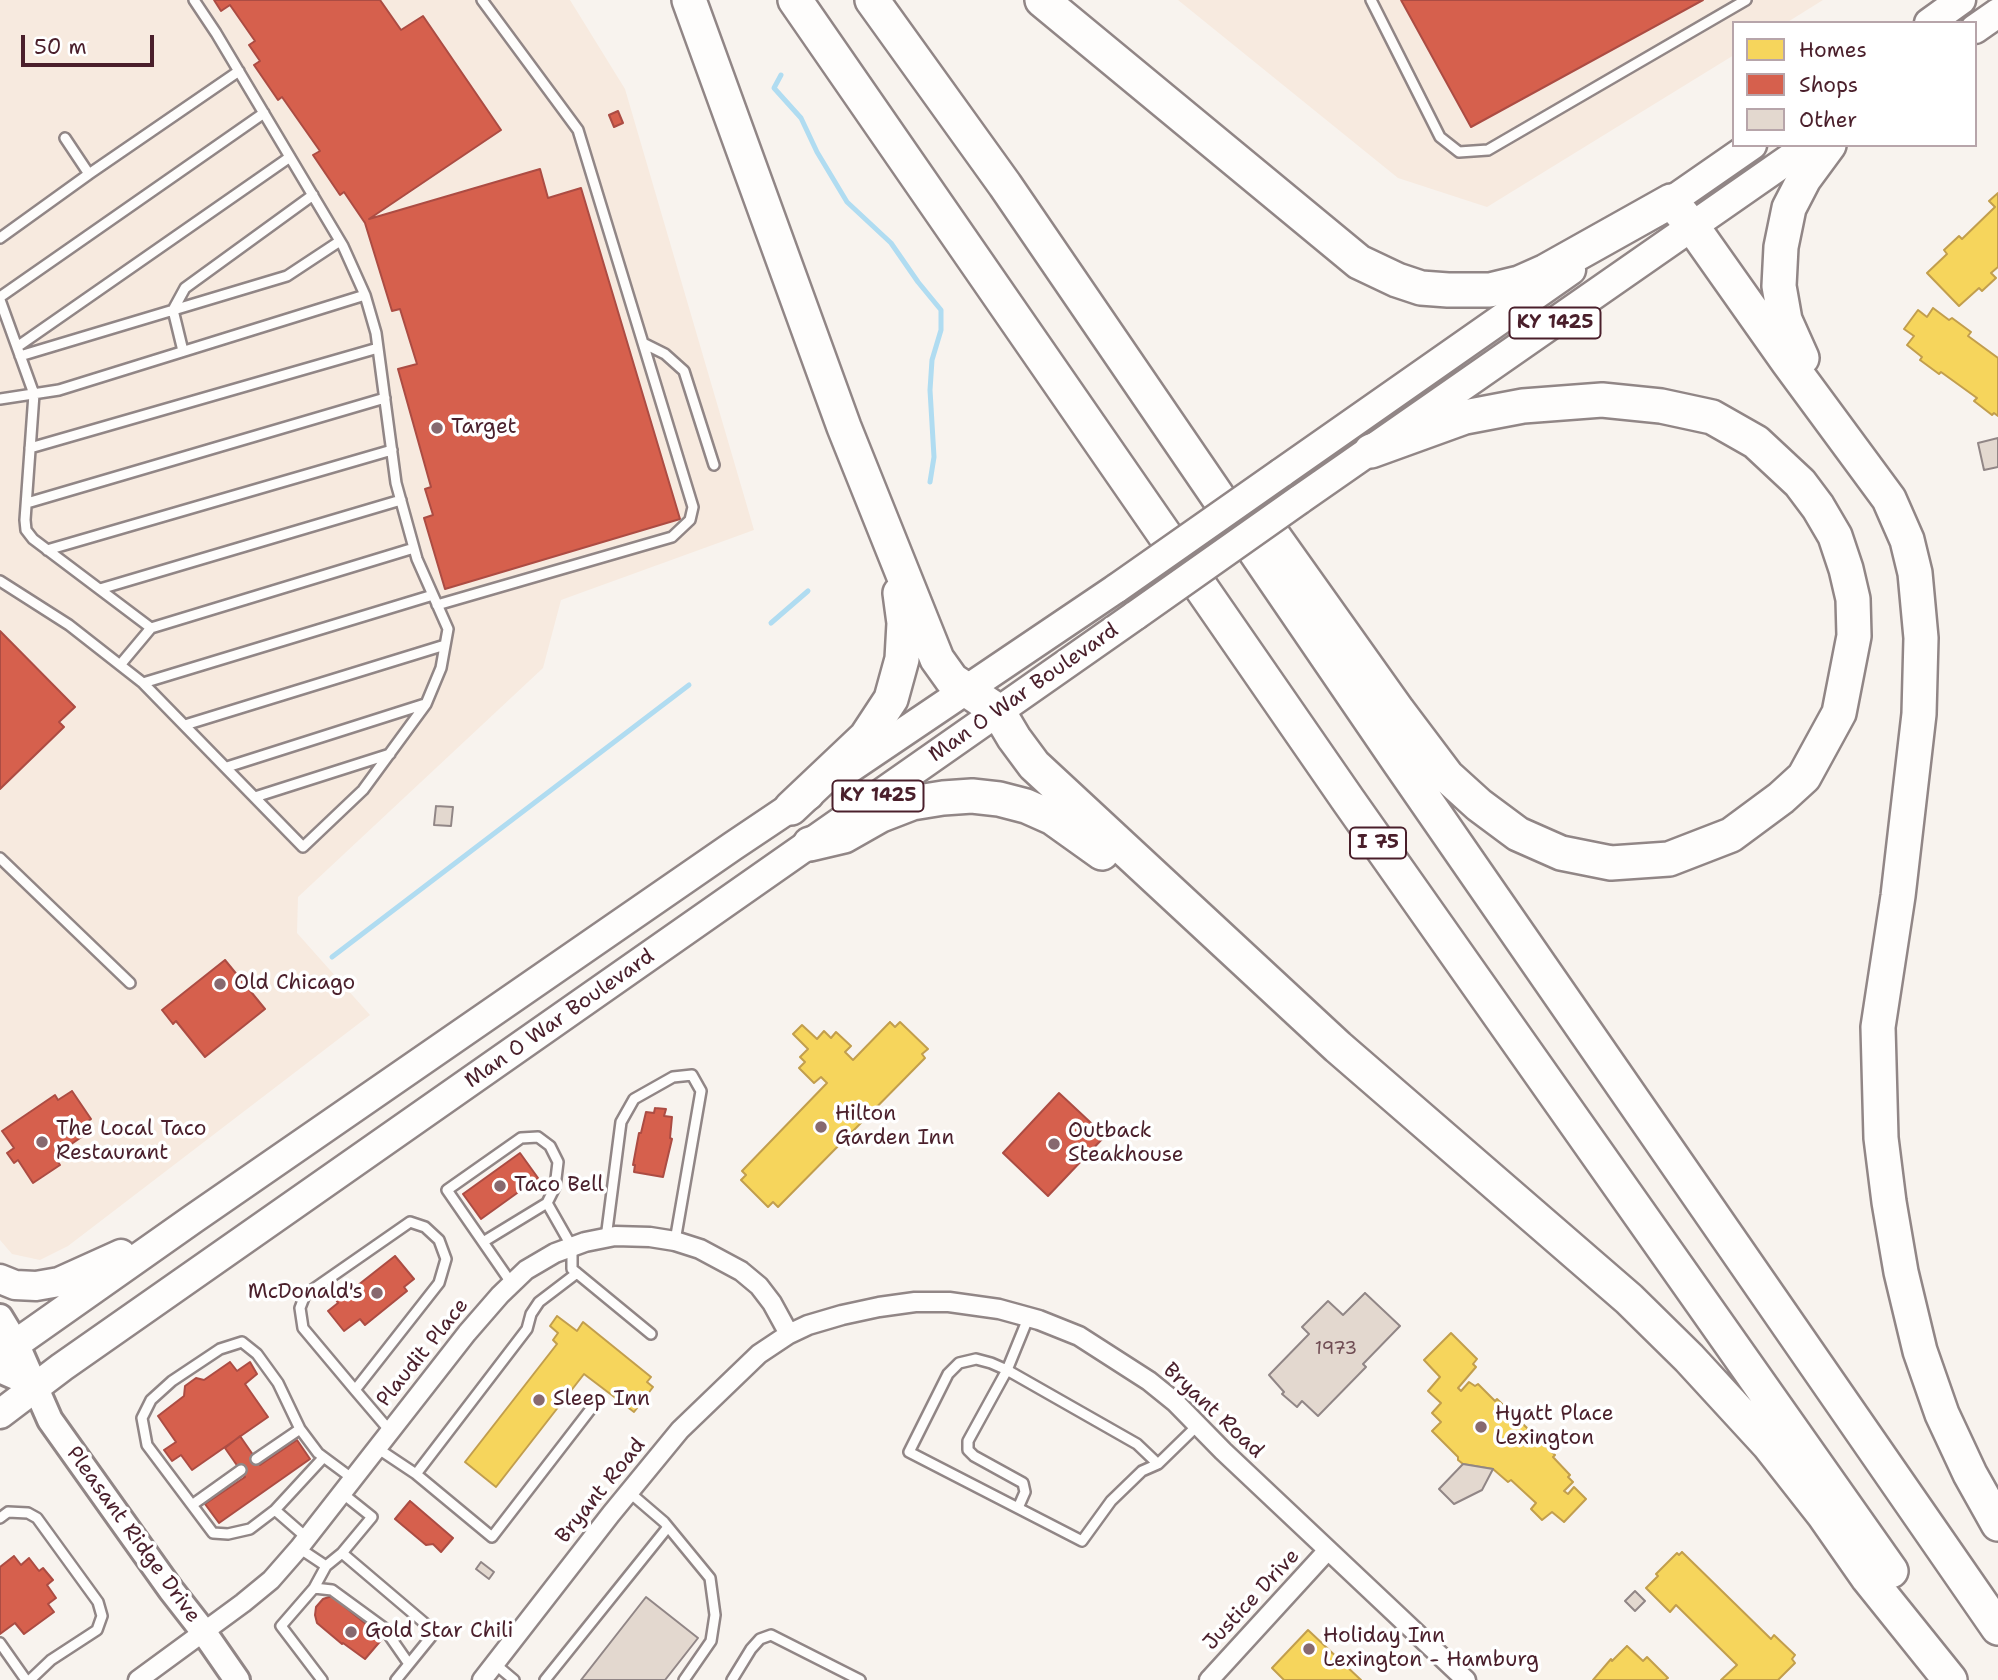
<!DOCTYPE html>
<style>
body{margin:0}
#map{position:relative;width:1998px;height:1680px;overflow:hidden;background:#f8f3ee;font-family:"Shantell Sans",sans-serif}
canvas{display:block}
.legend{position:absolute;left:1732px;top:21px;width:245px;height:126px;box-sizing:border-box;background:#fff;border:2px solid #b7a5aa;margin:0;padding:9px 12px;list-style:none;font-size:21px;color:#4a1f2b}
.legend li{display:flex;align-items:center;gap:14px;height:35px}
.legend b{width:35px;border:2px solid #b7a5aa}
.scale{position:absolute;left:21px;top:35px;width:133px;height:32px;box-sizing:border-box;border:4px solid #4a1f2b;border-top:0;padding-left:9px;font-size:21px;line-height:24px;white-space:nowrap;color:#4a1f2b;-webkit-text-stroke:5px #fff;paint-order:stroke}
</style>
<div id="map">
<canvas width="1998" height="1680"></canvas>
<ul class="legend">
<li><b style="height:19px;background:#f6d55c"></b>Homes</li>
<li><b style="height:19px;background:#d6604d"></b>Shops</li>
<li><b style="height:19px;background:#e3d8cf"></b>Other</li>
</ul>
<div class="scale">50 m</div>
</div>
<script>
const c = document.querySelector('canvas').getContext('2d');
c.lineJoin = 'round';
function paint(path, color) { c.fillStyle = color; c.fill(path, 'evenodd'); }
const toPath = rows => new Path2D(rows.map(r => 'M' + r).join(''));
function strokePath(path, color, width, dash) { c.strokeStyle = color; c.lineWidth = width; c.lineCap = dash ? 'butt' : 'round'; c.setLineDash(dash || []); c.stroke(path); }
function drawText(font, color, halo, rows, align = 'center') {
  c.font = font + ' "Shantell Sans",sans-serif'; c.lineWidth = 7; c.setLineDash([]); c.textBaseline = 'middle'; c.strokeStyle = halo; c.fillStyle = color; for (const [text, x, y, turn = 0] of rows) {
    c.save(); c.translate(x, y); c.rotate((+turn || 0) * Math.PI / 180); c.textAlign = isNaN(turn) ? turn : align; if (halo) c.strokeText(text, 0, 0); c.fillText(text, 0, 0); c.restore();
  }
}
paint(toPath([
 [0,0,570,0,625,89,754,530,561,600,543,668,298,897,297,933,370,1015,68,1246,40,1260,12,1254,0,1240],
 [1178,0,1823,0,1786,23,1734,23,1734,55,1487,207,1398,178]
]), '#f7eadf');
const homes = toPath([
 [1998,193,1998,267,1991,273,1996,278,1982,291,1979,288,1959,306,1927,273,1947,254,1944,250,1959,236,1962,239,1995,207,1989,201,1998,193],
 [1933,308,1949,320,1952,318,1971,332,1968,336,1998,358,1998,416,1994,413,1992,415,1974,401,1977,398,1941,372,1939,374,1920,360,1922,357,1907,345,1914,336,1904,329,1918,310,1927,317,1933,308],
 [890,1022,895,1027,900,1022,928,1049,922,1054,925,1058,778,1207,773,1202,768,1207,741,1180,746,1175,742,1171,827,1083,821,1077,814,1083,799,1068,805,1062,800,1057,808,1049,793,1034,802,1025,817,1039,824,1031,831,1038,836,1032,851,1046,845,1052,853,1060,890,1022],
 [557,1316,577,1331,583,1322,651,1377,647,1382,653,1387,634,1412,584,1374,496,1487,465,1462,557,1344,553,1340,558,1333,550,1326,557,1316],
 [1451,1333,1477,1359,1473,1364,1476,1367,1458,1388,1461,1391,1469,1382,1475,1386,1478,1384,1495,1401,1497,1399,1555,1455,1553,1457,1570,1475,1568,1477,1573,1482,1564,1491,1568,1494,1574,1487,1586,1499,1564,1522,1552,1512,1542,1520,1531,1509,1536,1503,1511,1480,1508,1482,1493,1469,1463,1464,1458,1460,1458,1457,1432,1431,1441,1422,1432,1413,1441,1403,1428,1391,1440,1377,1424,1360,1451,1333],
 [1682,1552,1771,1639,1774,1635,1795,1655,1792,1659,1795,1663,1778,1680,1721,1680,1737,1665,1676,1605,1670,1612,1646,1588,1658,1576,1656,1574,1677,1553,1679,1555,1682,1552],
 [1308,1630,1361,1680,1284,1680,1272,1668,1308,1630],
 [1627,1646,1643,1661,1647,1657,1668,1678,1665,1680,1593,1680,1611,1659,1612,1661,1627,1646]
]);
paint(homes, '#f6d55c');
strokePath(homes, '#c29e4d', 2);
const shops = toPath([
 [214,0,380,0,401,30,423,16,501,130,369,219,540,169,548,198,581,188,680,519,445,589,424,518,433,515,425,489,431,487,398,369,417,364,400,309,392,311,365,223,344,192,340,195,313,155,320,151,282,97,278,100,254,65,260,61,249,45,255,41,230,5,221,11,214,0],
 [1401,0,1703,0,1471,127,1401,0],
 [618,111,623,123,614,127,609,115,618,111],
 [0,631,75,707,59,722,64,727,0,789,0,631],
 [225,960,265,1009,205,1057,176,1021,173,1024,162,1010,225,960],
 [72,1091,91,1119,78,1128,83,1136,54,1156,60,1165,33,1183,18,1160,14,1163,7,1153,14,1148,2,1131,55,1095,58,1100,72,1091],
 [1059,1093,1105,1136,1048,1196,1003,1153,1059,1093],
 [655,1108,666,1109,664,1116,672,1117,670,1138,672,1139,663,1177,634,1172,635,1165,633,1165,639,1133,641,1133,646,1112,654,1113,655,1108],
 [520,1153,538,1178,481,1219,463,1194,520,1153],
 [395,1256,414,1279,404,1287,407,1291,365,1325,360,1319,344,1331,328,1311,338,1303,335,1298,347,1289,351,1294,353,1289,395,1256],
 [230,1362,237,1371,250,1362,257,1374,245,1384,268,1417,192,1470,181,1455,172,1461,164,1450,176,1442,158,1416,184,1396,185,1386,196,1378,204,1380,230,1362],
 [240,1436,260,1465,297,1440,310,1459,219,1523,205,1504,245,1477,225,1448,240,1436],
 [410,1501,453,1538,441,1552,433,1544,426,1545,395,1519,410,1501],
 [14,1556,21,1565,29,1558,39,1571,43,1568,53,1580,47,1585,56,1598,48,1604,54,1612,24,1634,15,1623,0,1634,0,1567,14,1556],
 [329,1597,337,1597,348,1604,345,1607,383,1638,365,1659,343,1643,342,1644,317,1623,315,1615,316,1607,323,1599,329,1597]
]);
paint(shops, '#d6604d');
strokePath(shops, '#ac4c43', 2);
strokePath(toPath([
 [781,75,774,88,801,118,817,152,847,202,891,243,918,282,941,310,941,330,932,360,930,390,934,457,930,482],
 [771,623,808,591],
 [332,957,689,685]
]), '#b0dcf1', 5);
const building = toPath([
 [1998,438,1998,467,1984,470,1978,443,1998,438],
 [436,806,453,807,451,826,434,825,436,806],
 [1365,1293,1400,1326,1363,1364,1366,1367,1318,1416,1302,1401,1297,1407,1282,1394,1284,1392,1269,1375,1309,1334,1302,1327,1328,1301,1343,1315,1365,1293],
 [1463,1464,1493,1469,1482,1490,1454,1504,1439,1489,1463,1464],
 [481,1562,494,1572,489,1579,476,1569,481,1562],
 [1635,1591,1645,1601,1635,1611,1625,1601,1635,1591],
 [646,1597,698,1638,665,1680,581,1680,646,1597]
]);
paint(building, '#e3d8cf');
strokePath(building, '#918686', 2);
const lane = toPath([
 [1371,0,1440,137,1459,152,1488,150,1746,0],
 [89,174,239,71],
 [0,238,89,174,65,138],
 [0,297,264,113],
 [0,300,34,394,25,520,26,530,33,539,151,628],
 [643,343,665,354,684,371,714,465],
 [17,347,290,157],
 [183,351,173,310,185,288,313,195],
 [20,356,287,276,340,241],
 [0,399,59,390,365,295],
 [30,448,378,348],
 [27,503,385,398],
 [47,550,392,450],
 [0,581,69,625,143,683,303,847,363,790,426,704,441,668,448,629,417,559,396,483,376,333,365,295,343,246,216,33,194,0],
 [100,589,401,500],
 [437,605,672,537,690,520,693,507,578,130,482,0],
 [120,665,151,628,414,548],
 [143,683,433,595],
 [185,725,445,645],
 [227,767,425,704],
 [255,797,390,754],
 [0,858,130,983],
 [547,1203,572,1247,572,1269,651,1334],
 [606,1238,621,1122,634,1099,673,1077,692,1075,701,1091,675,1241],
 [483,1242,547,1203,555,1187,558,1162,550,1146,538,1137,521,1138,447,1190,512,1284],
 [1029,1316,1007,1370,991,1363,976,1359,959,1363,948,1374,909,1452,1082,1541,1111,1501,1142,1471,1158,1464,1198,1425],
 [355,1390,439,1283,446,1259,439,1240,425,1227,410,1222,305,1295,300,1308,303,1328,355,1390,390,1431],
 [377,1448,416,1474,527,1329,531,1314,539,1302,577,1273],
 [256,1459,300,1429],
 [416,1474,492,1537,590,1410],
 [629,1492,664,1522,710,1578,715,1615,711,1641,684,1680],
 [342,1493,372,1517,342,1553],
 [192,1505,241,1470],
 [1018,1508,1025,1492,1023,1483,974,1456,968,1450,968,1441,1007,1370,1137,1444,1158,1464],
 [275,1510,323,1458],
 [0,1518,8,1512,28,1513,37,1518,98,1602,102,1616,97,1630,51,1660,30,1680],
 [307,1538,275,1510,250,1529,228,1534,213,1533,147,1445,142,1418,151,1400,172,1381,220,1349,242,1342,257,1354,278,1383,300,1429,318,1453,353,1479],
 [299,1548,326,1566,314,1588,281,1626,322,1680],
 [326,1566,342,1553,435,1632,409,1664],
 [314,1588,332,1590,384,1628,409,1664,396,1680],
 [0,1643,26,1680],
 [495,1664,514,1680],
 [545,1680,668,1527],
 [732,1680,751,1649,760,1639,771,1635,860,1680]
]);
const street = toPath([
 [138,1680,243,1603,271,1580,299,1548,467,1333,500,1295,526,1270,555,1253,585,1242,615,1236,650,1237,675,1241,700,1249,741,1271,759,1286,772,1303,789,1334],
 [482,1680,611,1514,680,1430,759,1354,789,1334,808,1325,842,1315,879,1307,915,1302,949,1302,999,1309,1039,1320,1079,1336,1149,1381,1175,1402,1223,1451,1466,1680],
 [1209,1680,1328,1550]
]);
const secondary = toPath([
 [0,1317,17,1345,50,1420,171,1590,203,1631,237,1680],
 [0,1370,36,1386]
]);
const primary = toPath([
 [1929,23,1961,0],
 [1975,29,1998,13],
 [1654,213,1752,145],
 [1281,473,1571,270],
 [1299,500,1809,145],
 [843,773,1117,588],
 [0,1279,15,1285,36,1286,59,1282,121,1254],
 [0,1355,193,1219,733,846,809,795],
 [0,1414,62,1367,1136,615]
]);
const highway = toPath([
 [689,0,844,427,937,659,952,680,998,711,1014,738,1034,765,1338,1047,1629,1299,1689,1358,1769,1445,1824,1515,1868,1578,1950,1680],
 [795,0,1348,800,1891,1571],
 [872,0,1005,185,1397,759,1998,1628],
 [1042,0,1359,262,1397,280,1421,288,1448,290,1490,290,1519,283,1546,271,1671,201,1692,226,1788,362,1889,499,1907,540,1915,573,1921,638,1919,714,1898,896,1878,1027,1881,1138,1889,1202,1901,1272,1920,1351,1942,1414,1970,1474,1998,1524],
 [1802,358,1785,320,1779,286,1781,247,1789,208,1804,179,1829,145],
 [1248,500,1398,711,1447,776,1479,805,1518,834,1561,853,1611,863,1669,859,1731,835,1781,798,1804,777,1839,713,1854,636,1853,599,1846,569,1835,536,1818,507,1800,483,1756,442,1712,417,1661,406,1602,400,1523,406,1465,417,1371,451],
 [791,808,866,737,891,699,902,659,904,623,900,593],
 [810,844,844,836,881,815,912,803,943,798,972,796,999,799,1026,806,1053,818,1102,853]
]);
strokePath(lane, '#918686', 14);
strokePath(street, '#918686', 23);
strokePath(secondary, '#918686', 30);
strokePath(primary, '#918686', 33);
strokePath(highway, '#918686', 38);
strokePath(lane, '#fefdfc', 9);
strokePath(street, '#fefdfc', 18);
strokePath(secondary, '#fefdfc', 24);
strokePath(primary, '#fefdfc', 28);
strokePath(highway, '#fefdfc', 33);
const primaryBridge = toPath([
 [1117,588,1281,473],
 [1136,615,1299,500]
]);
strokePath(primaryBridge, '#918686', 33, []);
strokePath(primaryBridge, '#fefdfc', 28);
for (const [x, y, r, color] of [
 [437,428,7,"#87696f"],
 [220,984,7,"#87696f"],
 [821,1127,7,"#87696f"],
 [42,1142,7,"#87696f"],
 [1054,1144,7,"#87696f"],
 [500,1186,7,"#87696f"],
 [377,1293,7,"#87696f"],
 [539,1400,7,"#87696f"],
 [1481,1427,7,"#87696f"],
 [351,1632,7,"#87696f"],
 [1309,1649,7,"#87696f"]
]) { const dot = new Path2D(); dot.arc(x, y, r, 0, 2 * Math.PI); c.fillStyle = color; c.fill(dot); strokePath(dot, '#fff', 2.5); }
drawText('18px', '#704d54', null, [
 ["1973",1336,1349]
]);
for (const [x, y, w] of [
 [1555,323,91],
 [878,796,91],
 [1378,843,56]
]) { const box = new Path2D(); box.roundRect(x - w / 2, y - 15.5, w, 31, 5); c.fillStyle = '#fff'; c.fill(box); strokePath(box, '#4a1f2b', 2); }
drawText('bold 19px', '#4a1f2b', null, [
 ["KY 1425",1555,323],
 ["KY 1425",878,796],
 ["I 75",1378,843]
]);
drawText('21px', '#4a1f2b', '#fff', [
 ["Target",451,428],
 ["Old Chicago",234,984],
 ["Hilton",835,1115],
 ["Garden Inn",835,1139],
 ["The Local Taco",56,1130],
 ["Restaurant",56,1154],
 ["Outback",1068,1132],
 ["Steakhouse",1068,1156],
 ["Taco Bell",514,1186],
 ["McDonald's",363,1293,"right"],
 ["Sleep Inn",553,1400],
 ["Hyatt Place",1495,1415],
 ["Lexington",1495,1439],
 ["Gold Star Chili",365,1632],
 ["Holiday Inn",1323,1637],
 ["Lexington - Hamburg",1323,1661]
], 'left');
drawText('21px', '#4a1f2b', '#fff', [
 ["Man O War Boulevard",1024,693,-35],
 ["Man O War Boulevard",560,1019,-35],
 ["Plaudit Place",423,1353,-51],
 ["Bryant Road",1213,1411,43],
 ["Bryant Road",601,1491,-51],
 ["Pleasant Ridge Drive",133,1535,54],
 ["Justice Drive",1252,1600,-47]
]);
</script>
